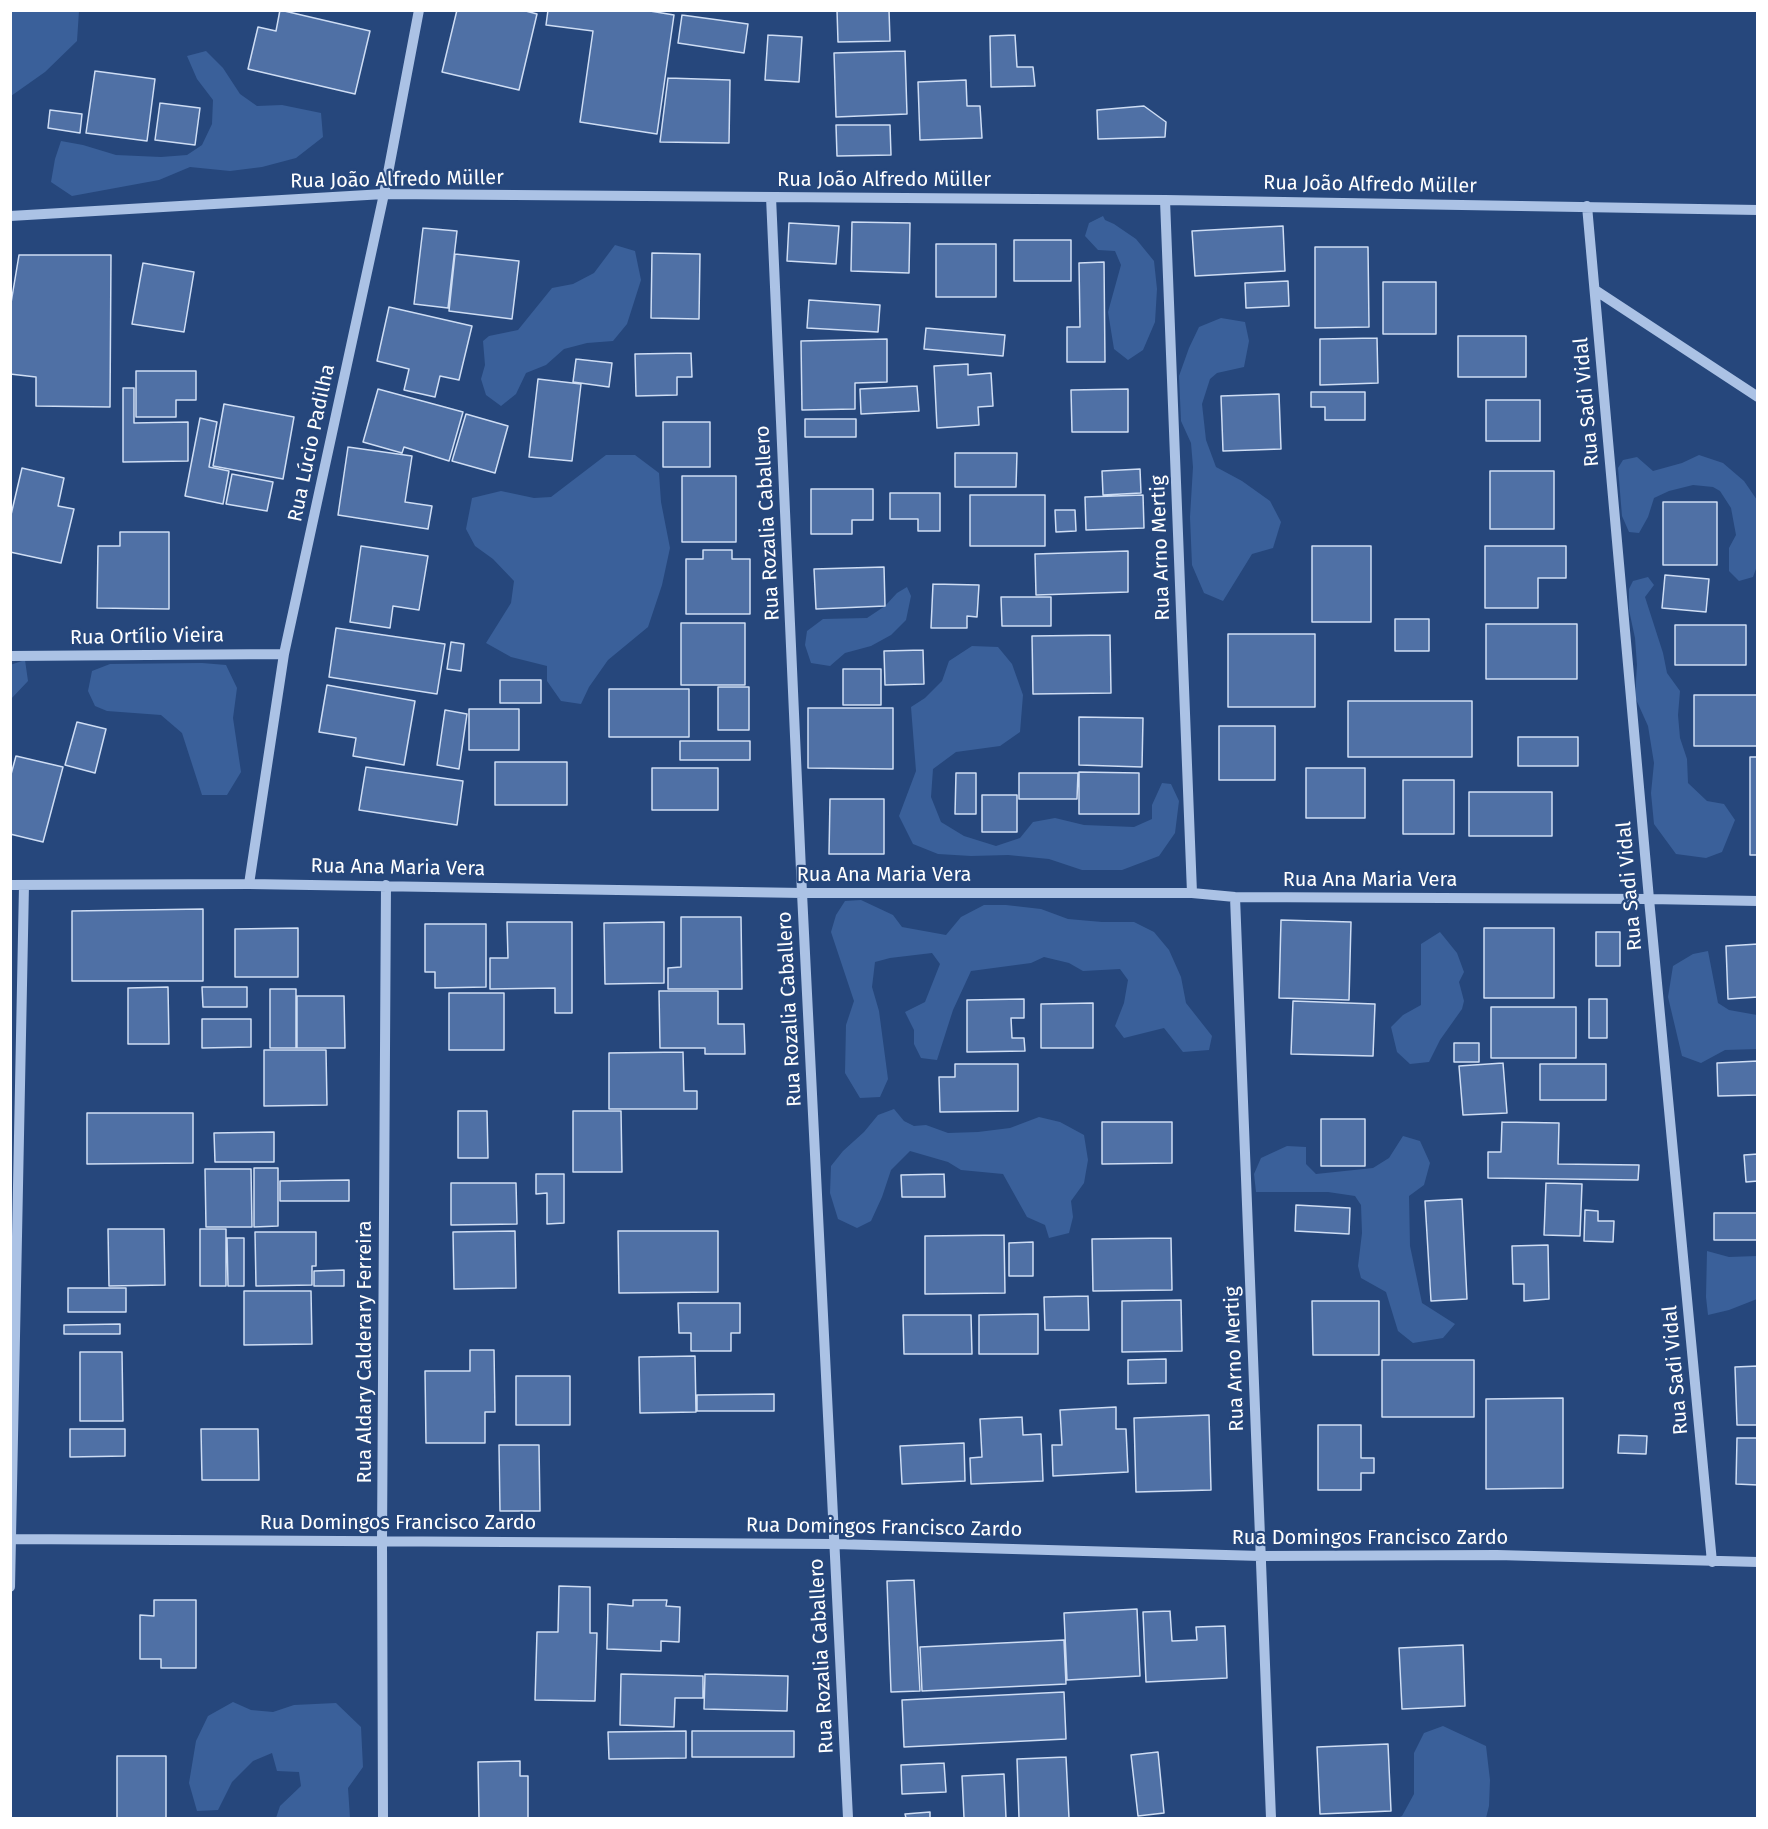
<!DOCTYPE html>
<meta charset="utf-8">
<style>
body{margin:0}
#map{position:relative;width:1768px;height:1829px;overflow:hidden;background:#26477c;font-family:"Fira Sans",sans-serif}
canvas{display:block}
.frame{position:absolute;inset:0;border:12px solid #fff;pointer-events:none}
</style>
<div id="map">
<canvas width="1768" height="1829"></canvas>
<div class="frame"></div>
</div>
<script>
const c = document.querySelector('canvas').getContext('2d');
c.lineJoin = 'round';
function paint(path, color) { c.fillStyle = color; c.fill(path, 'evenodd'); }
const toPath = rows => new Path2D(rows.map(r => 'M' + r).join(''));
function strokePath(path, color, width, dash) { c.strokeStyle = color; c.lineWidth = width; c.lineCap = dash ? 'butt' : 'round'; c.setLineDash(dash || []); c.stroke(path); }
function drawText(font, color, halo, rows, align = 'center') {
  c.font = font + ' "Fira Sans",sans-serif'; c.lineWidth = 4.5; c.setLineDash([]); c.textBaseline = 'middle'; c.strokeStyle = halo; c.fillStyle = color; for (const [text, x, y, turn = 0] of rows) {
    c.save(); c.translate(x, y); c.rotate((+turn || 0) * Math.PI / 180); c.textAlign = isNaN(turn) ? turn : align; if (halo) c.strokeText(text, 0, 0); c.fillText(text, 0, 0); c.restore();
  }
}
paint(toPath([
 [11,10,79,11,77,41,45,72,11,96],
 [206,51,223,68,240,94,257,106,282,105,321,113,323,137,296,158,262,167,230,171,190,167,159,180,72,196,51,182,55,159,61,141,83,145,116,155,161,157,187,155,202,145,212,124,213,100,197,79,187,56],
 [1103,216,1105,220,1114,224,1136,239,1154,261,1157,289,1155,322,1143,350,1128,360,1114,349,1108,312,1121,265,1115,251,1098,250,1085,236,1089,223],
 [615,245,635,251,641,280,627,324,613,341,587,343,564,349,546,365,526,373,516,394,501,406,486,395,481,379,485,365,483,341,489,336,518,330,552,288,573,284,594,273],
 [1221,318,1245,322,1249,341,1244,367,1217,373,1210,379,1202,404,1206,440,1216,467,1242,481,1270,501,1281,522,1273,548,1252,554,1223,601,1204,593,1192,565,1190,517,1193,467,1191,443,1181,421,1179,376,1189,348,1199,327],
 [606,455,635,455,659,473,661,502,670,548,662,585,648,627,608,660,589,687,581,704,561,701,547,681,547,666,511,657,486,643,511,603,514,581,493,559,475,546,466,529,472,498,501,491,534,498,551,497],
 [1699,455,1723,463,1744,481,1757,500,1757,566,1753,577,1739,581,1729,571,1729,548,1736,535,1731,508,1720,491,1713,487,1693,485,1669,491,1654,498,1648,517,1639,533,1629,532,1622,516,1618,468,1623,460,1637,457,1653,471,1682,463],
 [1648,577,1654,585,1645,597,1663,653,1667,673,1680,691,1678,715,1680,738,1687,759,1688,783,1707,801,1724,804,1735,820,1722,852,1706,858,1676,854,1654,824,1651,793,1654,763,1648,726,1635,697,1637,665,1635,638,1629,610,1629,589,1633,581],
 [907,587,911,596,906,620,891,635,871,646,845,653,830,666,811,663,805,645,807,631,823,619,867,618,885,606,897,593],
 [972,646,998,647,1012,664,1023,695,1020,732,1000,746,956,752,933,769,931,797,941,822,964,836,996,846,1020,838,1033,822,1055,818,1084,825,1134,827,1152,819,1152,805,1162,783,1171,784,1179,801,1175,833,1159,856,1122,870,1082,870,1049,859,1008,855,971,856,938,854,913,844,899,816,916,771,911,707,925,698,942,681,949,661],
 [25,660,28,681,11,699,10,665],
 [202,663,226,665,237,688,233,718,241,772,227,795,202,795,182,733,161,715,107,711,95,706,88,691,92,671,110,664],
 [861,900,893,915,902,927,946,935,961,917,984,905,1006,905,1041,909,1068,919,1102,922,1134,922,1154,932,1169,950,1181,977,1186,1003,1212,1036,1209,1050,1183,1052,1164,1028,1124,1038,1115,1026,1124,1003,1128,980,1120,969,1083,971,1069,963,1044,957,1031,963,971,971,953,1010,937,1060,921,1058,914,1044,914,1030,905,1012,925,1002,940,964,932,953,890,958,875,962,872,987,879,1011,888,1079,880,1097,860,1098,845,1073,846,1025,854,1001,831,932,836,915,845,901],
 [1440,932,1457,953,1464,972,1459,982,1464,1001,1462,1009,1440,1040,1429,1062,1410,1064,1397,1052,1391,1027,1403,1015,1421,1005,1421,944],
 [1708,951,1718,1003,1729,1010,1757,1015,1757,1049,1725,1050,1701,1063,1682,1056,1668,997,1673,966,1693,954],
 [894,1109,904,1121,914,1126,926,1125,948,1133,978,1132,1010,1128,1039,1117,1060,1122,1084,1135,1088,1160,1084,1183,1071,1201,1073,1217,1069,1233,1049,1238,1045,1225,1027,1217,1003,1174,961,1170,948,1162,910,1151,891,1170,882,1197,871,1221,857,1228,838,1219,830,1193,831,1166,843,1151,864,1132,878,1115],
 [1403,1136,1420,1141,1430,1163,1424,1185,1409,1196,1410,1246,1422,1303,1455,1324,1443,1338,1413,1343,1398,1331,1386,1292,1361,1278,1358,1266,1362,1233,1361,1205,1355,1196,1328,1192,1256,1192,1254,1174,1261,1158,1287,1146,1306,1147,1306,1164,1316,1174,1373,1168,1389,1158],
 [1707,1251,1729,1257,1757,1256,1757,1299,1729,1310,1708,1315,1706,1297],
 [233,1702,251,1710,273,1712,294,1705,336,1703,361,1727,363,1767,348,1788,350,1818,276,1818,280,1806,301,1786,299,1772,277,1771,272,1753,253,1761,232,1782,218,1810,197,1811,189,1783,196,1741,208,1716],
 [1443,1726,1486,1746,1490,1780,1489,1806,1486,1818,1397,1818,1402,1816,1414,1794,1414,1753,1424,1733]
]), '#3a609a');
const building = toPath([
 [280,10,370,31,355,94,248,69,258,27,276,31,280,10],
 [457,10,522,10,537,14,519,90,442,72,457,10],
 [548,10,644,10,674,15,657,134,580,122,593,31,546,25,548,10],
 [837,10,889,10,890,41,838,42,837,10],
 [682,15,748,24,744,53,678,43,682,15],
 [768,35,802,37,799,82,765,80,768,35],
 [1015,35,1017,67,1033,67,1035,86,991,87,990,36,1015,35],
 [905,51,907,114,836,117,834,53,905,51],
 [95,71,155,79,147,141,86,133,95,71],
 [668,78,730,80,729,143,660,142,668,78],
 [966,80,967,106,980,106,982,138,920,140,918,82,966,80],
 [160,103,200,108,195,145,155,140,160,103],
 [1144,106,1166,122,1165,137,1098,139,1097,110,1144,106],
 [50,110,82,114,80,133,48,128,50,110],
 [836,125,890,125,891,155,837,156,836,125],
 [852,222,910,223,909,273,851,271,852,222],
 [789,223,839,226,836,264,787,261,789,223],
 [1283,226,1285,271,1195,276,1192,231,1283,226],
 [423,228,457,231,448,308,414,304,423,228],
 [1014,240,1071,240,1071,281,1014,281,1014,240],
 [936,244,996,244,996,297,936,297,936,244],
 [1315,247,1368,247,1369,327,1315,328,1315,247],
 [652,253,700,254,699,319,651,318,652,253],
 [455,254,519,261,512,319,449,311,455,254],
 [19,255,111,255,110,407,36,406,36,377,10,374,10,309,19,255],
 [1104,262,1105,362,1067,362,1067,327,1080,327,1079,263,1104,262],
 [143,263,194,272,184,332,132,324,143,263],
 [1288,281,1289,306,1246,308,1245,283,1288,281],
 [1383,282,1436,282,1436,334,1383,334,1383,282],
 [809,300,880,305,878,332,807,328,809,300],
 [389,307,472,326,459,380,440,376,435,397,404,390,409,369,377,361,389,307],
 [926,328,1005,335,1003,356,924,349,926,328],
 [1458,336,1526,336,1526,377,1458,377,1458,336],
 [1377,338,1378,383,1320,385,1320,339,1377,338],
 [887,339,887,382,855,383,855,409,802,410,801,341,887,339],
 [691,353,692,377,677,377,677,395,636,396,635,354,691,353],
 [576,359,612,363,609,387,573,382,576,359],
 [968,364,968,375,991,373,993,406,978,407,979,425,937,428,934,366,968,364],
 [136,371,196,371,196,400,176,400,176,417,136,417,136,371],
 [538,379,581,384,572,461,529,457,538,379],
 [917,386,919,411,861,414,860,389,917,386],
 [123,388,134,388,134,423,188,422,188,461,123,462,123,388],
 [378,389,463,412,449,461,404,447,402,453,363,442,378,389],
 [1128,389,1128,432,1072,432,1071,390,1128,389],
 [1311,392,1365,392,1365,420,1325,420,1325,407,1311,407,1311,392],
 [1279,394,1281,449,1223,451,1221,396,1279,394],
 [1486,400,1540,400,1540,441,1486,441,1486,400],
 [224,404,294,417,283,479,213,466,224,404],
 [466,414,508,426,495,473,452,461,466,414],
 [200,418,217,422,209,467,229,471,223,504,185,496,200,418],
 [805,419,856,419,856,437,805,437,805,419],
 [663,422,710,422,710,467,663,467,663,422],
 [348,447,412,456,405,502,432,506,428,529,338,515,348,447],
 [955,453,1017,453,1016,487,955,487,955,453],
 [22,468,64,478,58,506,74,509,61,563,10,552,10,519,22,468],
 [1140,469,1141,493,1103,495,1102,471,1140,469],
 [1490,471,1554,471,1554,529,1490,529,1490,471],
 [232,474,273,482,267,511,226,504,232,474],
 [682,476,736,476,736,542,682,542,682,476],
 [811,489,873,489,873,520,852,520,852,534,811,534,811,489],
 [890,493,940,493,940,531,918,531,918,519,890,519,890,493],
 [970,495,1045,495,1045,546,970,546,970,495],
 [1143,495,1144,528,1086,530,1085,497,1143,495],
 [1663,502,1717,502,1717,565,1663,565,1663,502],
 [1055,510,1075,510,1076,531,1056,532,1055,510],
 [120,532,169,532,169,609,97,608,98,546,120,546,120,532],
 [361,546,428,556,419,610,393,606,390,628,350,622,361,546],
 [1312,546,1371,546,1371,622,1312,622,1312,546],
 [1485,546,1566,546,1566,578,1538,578,1538,608,1485,608,1485,546],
 [703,550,732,550,732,559,750,559,750,614,686,614,686,559,703,559,703,550],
 [1128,551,1128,592,1036,595,1035,554,1128,551],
 [884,567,885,606,816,609,814,569,884,567],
 [1665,575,1709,579,1706,612,1662,608,1665,575],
 [933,584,979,585,977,617,967,616,967,628,931,628,933,584],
 [1001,597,1051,597,1051,626,1002,626,1001,597],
 [1395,619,1429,619,1429,651,1395,651,1395,619],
 [681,623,745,623,745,685,681,685,681,623],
 [1486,624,1577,624,1577,679,1486,679,1486,624],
 [1675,625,1746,625,1746,665,1675,665,1675,625],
 [336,628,445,644,437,694,329,677,336,628],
 [1228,634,1315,634,1315,707,1228,707,1228,634],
 [1110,635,1111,693,1033,694,1032,636,1110,635],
 [451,642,464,644,461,671,447,669,451,642],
 [923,650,924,684,885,685,884,651,923,650],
 [843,669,881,669,881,705,843,705,843,669],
 [500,680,541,680,541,703,500,703,500,680],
 [327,685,415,701,404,765,353,756,356,738,319,732,327,685],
 [718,687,749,687,749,730,718,730,718,687],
 [609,689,689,689,689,737,609,737,609,689],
 [1694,695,1758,695,1758,746,1694,746,1694,695],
 [1348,701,1472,701,1472,757,1348,757,1348,701],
 [808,708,893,708,893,769,808,768,808,708],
 [469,709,519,709,519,750,469,750,469,709],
 [445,710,467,714,459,769,437,765,445,710],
 [1079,717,1143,718,1142,767,1079,765,1079,717],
 [77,722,106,729,95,773,65,765,77,722],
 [1219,726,1275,726,1275,780,1219,780,1219,726],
 [1518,737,1578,737,1578,766,1518,766,1518,737],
 [680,741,750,741,750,760,680,760,680,741],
 [16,756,63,767,43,842,10,834,10,778,16,756],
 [1750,757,1758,757,1758,855,1750,855,1750,757],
 [495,762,567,762,567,805,495,805,495,762],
 [366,767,463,781,457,825,359,810,366,767],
 [652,768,718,768,718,810,652,810,652,768],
 [1306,768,1365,768,1365,818,1306,818,1306,768],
 [1079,772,1139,773,1139,814,1079,814,1079,772],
 [956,773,976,773,976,814,955,814,956,773],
 [1019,773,1078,773,1077,799,1019,799,1019,773],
 [1403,780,1454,780,1454,834,1403,834,1403,780],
 [1469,792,1552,792,1552,836,1469,836,1469,792],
 [982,795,1017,795,1017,832,982,832,982,795],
 [830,799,884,799,884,854,829,854,830,799],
 [203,909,203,981,72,981,72,911,203,909],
 [681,917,741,917,742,989,668,989,668,968,681,967,681,917],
 [1281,920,1351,922,1349,1000,1279,998,1281,920],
 [507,922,572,922,572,1013,555,1013,555,988,490,989,490,958,508,958,507,922],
 [664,922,664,983,605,984,604,923,664,922],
 [425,924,486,924,486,987,435,988,435,972,425,972,425,924],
 [298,928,298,977,235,977,235,929,298,928],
 [1484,928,1554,928,1554,998,1484,998,1484,928],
 [1596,932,1620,932,1620,966,1596,966,1596,932],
 [1758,944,1758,997,1728,999,1726,946,1758,944],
 [168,987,169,1044,128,1044,128,988,168,987],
 [202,987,247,987,247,1007,203,1007,202,987],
 [270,989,296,989,296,1048,270,1048,270,989],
 [659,991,718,991,718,1024,744,1024,745,1054,705,1054,705,1048,660,1048,659,991],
 [449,993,504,993,504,1050,449,1050,449,993],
 [297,996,344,996,345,1048,297,1048,297,996],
 [1024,999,1024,1018,1011,1018,1012,1038,1024,1038,1025,1051,967,1052,967,1000,1024,999],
 [1589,999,1607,999,1607,1038,1589,1038,1589,999],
 [1293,1001,1375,1004,1373,1056,1291,1054,1293,1001],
 [1093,1003,1093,1048,1041,1048,1041,1004,1093,1003],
 [1491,1007,1576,1007,1576,1058,1491,1058,1491,1007],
 [202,1019,251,1019,251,1047,202,1048,202,1019],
 [1454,1043,1479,1043,1479,1062,1454,1062,1454,1043],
 [264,1050,326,1050,327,1105,264,1106,264,1050],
 [683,1052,684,1091,697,1091,697,1109,609,1109,609,1053,683,1052],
 [1758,1061,1758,1095,1718,1096,1717,1063,1758,1061],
 [1503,1063,1507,1113,1463,1115,1459,1066,1503,1063],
 [955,1064,1018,1064,1018,1111,940,1112,939,1077,955,1077,955,1064],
 [1540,1064,1606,1064,1606,1100,1540,1100,1540,1064],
 [458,1111,487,1111,488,1158,458,1158,458,1111],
 [573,1111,621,1111,622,1172,573,1172,573,1111],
 [87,1113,193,1113,193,1163,87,1164,87,1113],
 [1321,1119,1365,1119,1365,1166,1321,1166,1321,1119],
 [1102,1122,1172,1122,1172,1163,1102,1164,1102,1122],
 [1502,1122,1559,1123,1558,1164,1639,1165,1638,1180,1488,1178,1488,1152,1501,1152,1502,1122],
 [274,1132,274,1162,215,1162,214,1133,274,1132],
 [1758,1154,1758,1181,1746,1182,1744,1155,1758,1154],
 [254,1168,278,1168,278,1226,254,1227,254,1168],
 [205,1169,251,1169,252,1227,206,1227,205,1169],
 [536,1174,564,1174,564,1223,547,1224,547,1193,536,1194,536,1174],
 [944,1174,945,1197,902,1197,901,1175,944,1174],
 [349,1180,349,1201,280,1201,280,1181,349,1180],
 [451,1183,516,1183,517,1224,451,1225,451,1183],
 [1546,1183,1582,1184,1580,1236,1544,1235,1546,1183],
 [1462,1199,1467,1299,1431,1301,1425,1201,1462,1199],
 [1296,1205,1350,1208,1349,1234,1295,1231,1296,1205],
 [1585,1210,1598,1211,1598,1221,1614,1221,1613,1242,1584,1241,1585,1210],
 [1714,1213,1758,1213,1758,1240,1714,1240,1714,1213],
 [108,1229,164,1229,165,1285,109,1286,108,1229],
 [200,1229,226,1229,226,1286,200,1286,200,1229],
 [515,1231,516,1288,454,1289,453,1232,515,1231],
 [618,1231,718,1231,718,1292,619,1293,618,1231],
 [255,1232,316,1232,316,1266,312,1266,312,1285,256,1286,255,1232],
 [1004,1235,1005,1293,925,1294,925,1236,1004,1235],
 [227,1238,244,1238,244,1286,228,1286,227,1238],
 [1171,1238,1172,1290,1093,1291,1092,1239,1171,1238],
 [1033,1242,1033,1276,1009,1276,1009,1243,1033,1242],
 [1548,1245,1549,1299,1524,1301,1524,1284,1513,1284,1512,1246,1548,1245],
 [344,1270,344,1286,314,1286,314,1271,344,1270],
 [68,1288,126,1288,126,1312,68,1312,68,1288],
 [244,1291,311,1291,312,1344,244,1345,244,1291],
 [1088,1296,1089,1330,1045,1330,1044,1297,1088,1296],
 [1181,1300,1182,1351,1122,1352,1122,1301,1181,1300],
 [1312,1301,1379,1301,1379,1355,1313,1355,1312,1301],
 [678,1303,740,1303,740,1333,731,1333,731,1351,691,1351,691,1333,679,1333,678,1303],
 [1038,1314,1038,1354,979,1354,979,1315,1038,1314],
 [903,1315,971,1315,972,1354,904,1354,903,1315],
 [120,1324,120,1334,64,1334,64,1325,120,1324],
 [470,1350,494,1350,495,1412,485,1412,485,1443,426,1443,425,1371,470,1371,470,1350],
 [80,1352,122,1352,123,1421,80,1421,80,1352],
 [695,1356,696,1412,640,1413,639,1357,695,1356],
 [1166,1359,1166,1383,1128,1384,1128,1360,1166,1359],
 [1382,1360,1474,1360,1474,1417,1382,1417,1382,1360],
 [1758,1366,1758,1425,1737,1425,1735,1367,1758,1366],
 [516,1376,570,1376,570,1425,516,1425,516,1376],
 [774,1394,774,1411,697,1411,697,1395,774,1394],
 [1563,1398,1563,1488,1486,1489,1486,1399,1563,1398],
 [1116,1407,1116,1429,1126,1429,1128,1472,1053,1476,1052,1445,1062,1445,1060,1410,1116,1407],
 [1209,1415,1211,1490,1136,1492,1134,1418,1209,1415],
 [1022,1417,1023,1435,1041,1434,1043,1481,971,1484,970,1458,982,1457,980,1419,1022,1417],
 [1318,1425,1361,1425,1361,1458,1374,1458,1374,1473,1361,1473,1361,1490,1318,1490,1318,1425],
 [70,1429,125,1429,125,1456,70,1457,70,1429],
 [201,1429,258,1429,259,1480,202,1480,201,1429],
 [1619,1435,1647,1436,1646,1454,1618,1453,1619,1435],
 [1737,1438,1758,1438,1758,1485,1736,1484,1737,1438],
 [964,1443,965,1481,902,1484,900,1446,964,1443],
 [499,1445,539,1445,540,1511,500,1511,499,1445],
 [914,1580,920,1691,891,1692,887,1581,914,1580],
 [559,1586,590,1587,590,1633,597,1633,595,1701,535,1700,537,1632,558,1632,559,1586],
 [154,1600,196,1600,196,1668,161,1668,161,1659,140,1659,140,1615,154,1616,154,1600],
 [633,1600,667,1600,666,1606,680,1607,679,1642,661,1641,661,1651,607,1649,608,1604,633,1606,633,1600],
 [1137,1609,1140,1676,1067,1680,1064,1613,1137,1609],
 [1170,1611,1172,1641,1197,1640,1196,1627,1225,1626,1227,1678,1146,1682,1143,1612,1170,1611],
 [1064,1640,1066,1684,922,1691,920,1647,1064,1640],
 [1463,1645,1465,1706,1402,1709,1399,1648,1463,1645],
 [621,1674,703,1676,703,1698,675,1698,674,1727,620,1725,621,1674],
 [705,1674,788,1676,787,1711,704,1709,705,1674],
 [1064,1692,1066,1739,904,1747,902,1700,1064,1692],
 [686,1731,686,1758,609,1759,608,1732,686,1731],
 [692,1731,794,1731,794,1757,692,1757,692,1731],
 [1388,1744,1391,1811,1320,1814,1317,1747,1388,1744],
 [1158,1752,1164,1813,1138,1816,1131,1755,1158,1752],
 [117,1756,166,1756,166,1818,117,1818,117,1756],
 [1066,1757,1069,1818,1019,1818,1017,1759,1066,1757],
 [520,1761,520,1776,528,1776,528,1818,479,1818,478,1762,520,1761],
 [944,1763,946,1792,902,1794,901,1765,944,1763],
 [1004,1774,1006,1818,964,1818,962,1776,1004,1774],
 [930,1812,930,1818,906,1818,905,1814,930,1812]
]);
paint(building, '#4f70a5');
strokePath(building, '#ceddf4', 1.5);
strokePath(toPath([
 [771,197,802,893,848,1818],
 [1165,200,1192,893],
 [1587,206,1649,899,1712,1562],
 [10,216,384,194,1165,200,1758,210],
 [1595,290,1758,397],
 [10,656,284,654],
 [249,884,284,654,384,194,419,10],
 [10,885,249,884,802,893,1192,893,1235,897,1649,899,1758,901],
 [1235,897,1271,1818],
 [10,1539,835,1544,1261,1556,1497,1555,1758,1562],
 [10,1587,24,885],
 [383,1818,382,1541,386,885]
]), '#abc2e5', 10);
drawText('20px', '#fff', '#26477c', [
 ["Rua João Alfredo Müller",397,180,-1],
 ["Rua João Alfredo Müller",884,180],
 ["Rua João Alfredo Müller",1370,185,1],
 ["Rua Sadi Vidal",1587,402,-95],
 ["Rua Lúcio Padilha",312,443,-78],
 ["Rua Rozalia Caballero",768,523,-93],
 ["Rua Arno Mertig",1161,548,-92],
 ["Rua Ortílio Vieira",147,637,-1],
 ["Rua Ana Maria Vera",398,868,1],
 ["Rua Ana Maria Vera",884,875],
 ["Rua Ana Maria Vera",1370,880],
 ["Rua Sadi Vidal",1630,886,-95],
 ["Rua Rozalia Caballero",790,1009,-93],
 ["Rua Aldary Calderary Ferreira",365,1352,-90],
 ["Rua Arno Mertig",1235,1359,-92],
 ["Rua Sadi Vidal",1676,1370,-95],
 ["Rua Domingos Francisco Zardo",398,1523],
 ["Rua Domingos Francisco Zardo",884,1528,1],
 ["Rua Domingos Francisco Zardo",1370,1538],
 ["Rua Rozalia Caballero",822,1656,-93]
]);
</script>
